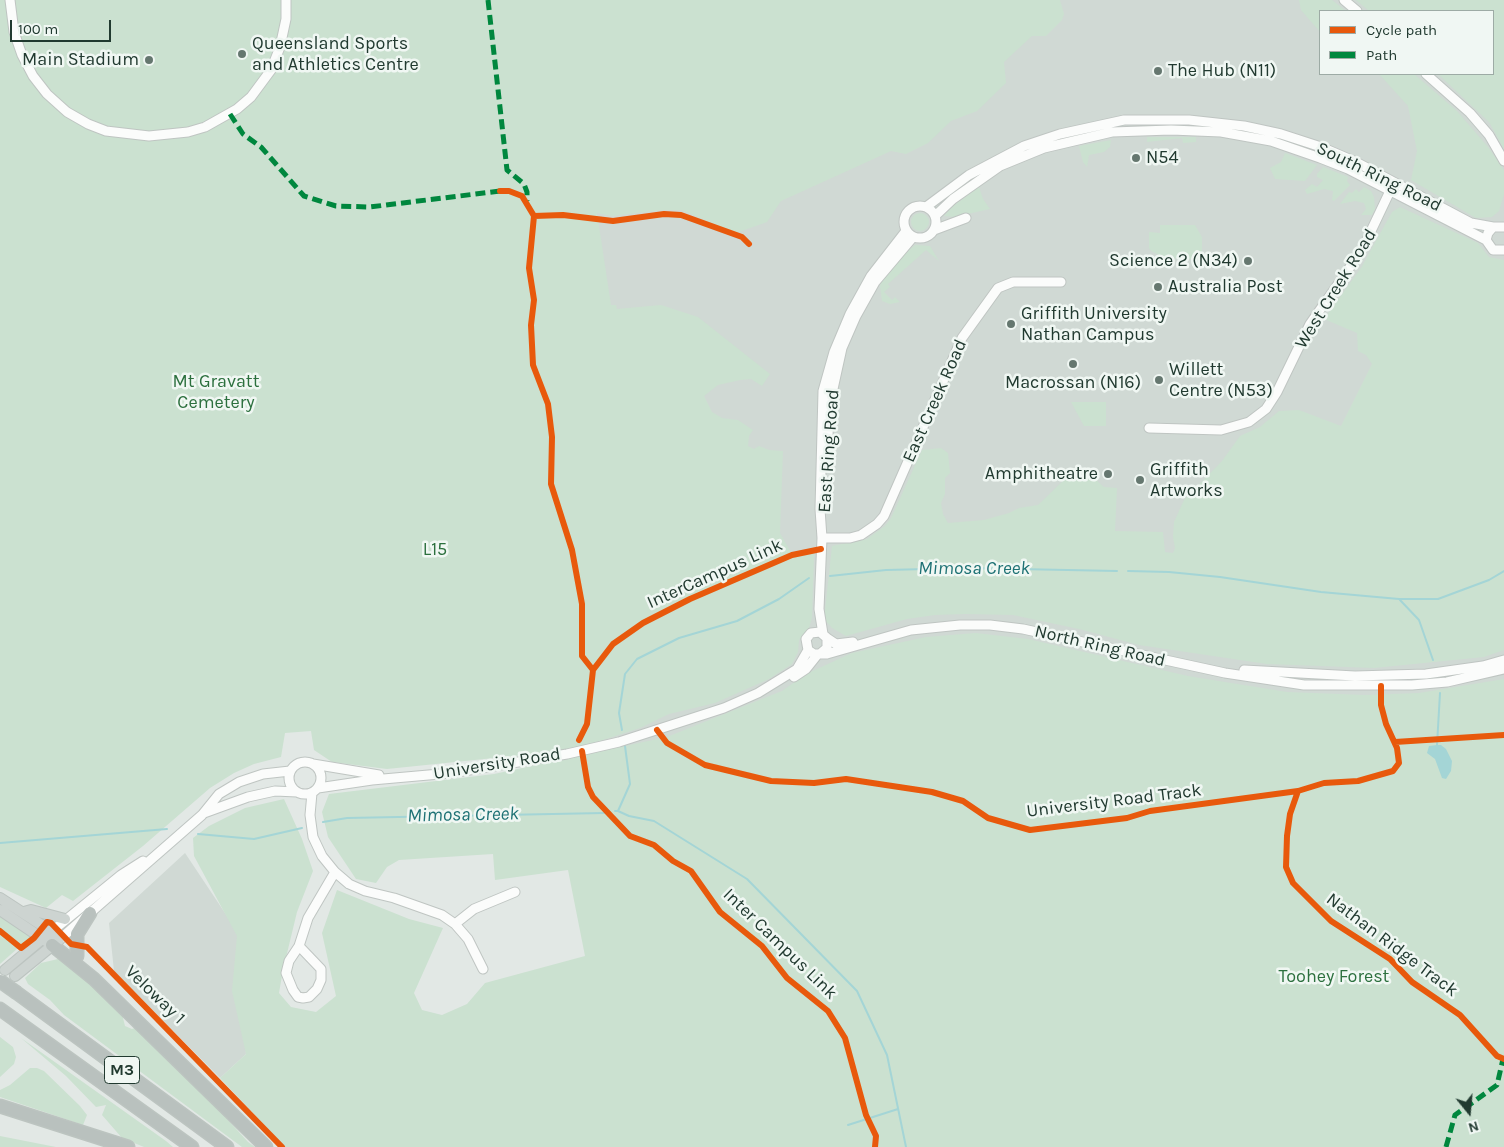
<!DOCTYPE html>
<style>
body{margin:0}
#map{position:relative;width:1504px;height:1147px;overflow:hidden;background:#e2e8e5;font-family:Karla,sans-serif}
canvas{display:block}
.legend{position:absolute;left:1319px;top:10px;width:175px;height:65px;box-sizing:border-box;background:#f0f7f3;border:1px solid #9daba5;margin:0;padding:6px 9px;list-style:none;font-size:15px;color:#213a30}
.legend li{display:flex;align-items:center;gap:10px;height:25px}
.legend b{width:25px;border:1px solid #9daba5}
.north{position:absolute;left:1444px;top:1087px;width:50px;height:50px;-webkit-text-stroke:4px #f0f7f3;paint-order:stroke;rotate:163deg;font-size:14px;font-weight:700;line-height:20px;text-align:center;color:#213a30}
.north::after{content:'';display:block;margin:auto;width:18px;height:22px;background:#213a30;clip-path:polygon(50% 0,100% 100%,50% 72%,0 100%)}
.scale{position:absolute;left:10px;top:20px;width:101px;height:22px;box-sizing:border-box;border:2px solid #213a30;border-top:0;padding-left:6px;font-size:15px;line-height:18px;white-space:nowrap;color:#213a30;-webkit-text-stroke:4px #f0f7f3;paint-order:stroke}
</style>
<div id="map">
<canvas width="1504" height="1147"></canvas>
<ul class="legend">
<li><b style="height:6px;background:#e8590c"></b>Cycle path</li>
<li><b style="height:6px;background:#00873e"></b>Path</li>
</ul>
<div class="north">N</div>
<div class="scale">100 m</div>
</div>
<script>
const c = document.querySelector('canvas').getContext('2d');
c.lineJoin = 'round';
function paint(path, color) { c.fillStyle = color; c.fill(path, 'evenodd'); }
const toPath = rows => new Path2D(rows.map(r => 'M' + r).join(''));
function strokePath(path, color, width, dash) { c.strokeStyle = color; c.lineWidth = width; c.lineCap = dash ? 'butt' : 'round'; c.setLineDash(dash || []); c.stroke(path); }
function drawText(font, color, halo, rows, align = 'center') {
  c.font = font + ' Karla,sans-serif'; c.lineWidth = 5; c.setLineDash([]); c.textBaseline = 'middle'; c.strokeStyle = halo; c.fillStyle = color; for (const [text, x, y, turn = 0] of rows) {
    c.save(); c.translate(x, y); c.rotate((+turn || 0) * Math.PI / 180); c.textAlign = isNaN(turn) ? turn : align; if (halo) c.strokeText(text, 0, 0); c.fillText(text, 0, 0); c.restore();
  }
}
paint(toPath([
 [477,0,1504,0,1504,779,580,769,501,198],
 [1320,11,1493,11,1493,74,1320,74],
 [185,853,239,934,246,1054,220,1078,114,971,109,923]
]), '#d0d9d4');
paint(toPath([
 [0,0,1060,0,1064,14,1062,20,1046,36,1032,36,1004,62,1006,83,977,111,951,121,928,143,906,154,891,151,781,201,767,222,736,233,681,210,663,210,612,216,597,213,611,305,616,305,617,309,661,305,698,317,770,374,762,386,751,379,740,380,718,385,704,396,712,412,722,418,738,420,753,430,749,436,748,446,754,449,759,446,769,450,783,451,780,533,793,556,813,551,814,555,812,618,809,628,799,640,798,652,792,664,769,679,715,703,669,714,640,728,572,750,387,769,332,762,314,750,311,731,285,733,281,757,254,764,234,773,210,788,143,846,73,901,62,895,46,908,0,887],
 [1299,0,1332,0,1346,11,1320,11,1320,32,1301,10],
 [1356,0,1504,0,1504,149,1489,122,1438,74,1493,74,1493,11,1369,11],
 [1379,74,1414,74,1457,111,1488,147,1504,170,1504,194,1499,211,1492,217,1476,218,1411,180,1417,151,1408,106],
 [1147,137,1196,137,1196,142,1183,143,1182,138,1147,142],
 [1111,140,1110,147,1104,152,1089,155,1087,167,1083,162,1079,146],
 [1285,153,1317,165,1305,181,1275,179,1270,168,1281,162],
 [1323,167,1348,177,1347,181,1350,185,1334,201,1332,200,1333,191,1324,189,1307,194,1305,190,1312,184,1317,187,1323,180,1317,177,1317,174],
 [979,187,983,199,990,209,954,217,944,216,953,206],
 [1364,187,1371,191,1374,197,1375,209,1372,215,1361,215,1366,209,1364,203,1355,201,1340,204,1349,192,1352,193,1356,189,1359,192],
 [1400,207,1478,243,1489,257,1504,260,1504,650,1484,657,1374,668,1267,664,1139,645,1079,629,1013,615,965,614,935,615,907,619,846,636,832,628,824,619,832,546,867,539,885,526,891,518,922,450,941,448,948,453,950,473,945,478,945,494,941,503,943,514,948,523,984,520,1009,513,1019,508,1038,505,1065,479,1095,479,1104,487,1117,488,1115,531,1163,532,1165,552,1173,553,1175,548,1173,537,1174,522,1184,500,1222,461,1240,436,1260,427,1279,411,1299,410,1341,426,1372,364,1366,355,1358,351,1357,333,1324,319,1361,268,1392,212],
 '911 222a9 9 0 1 1 18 0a9 9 0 1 1-18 0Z',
 [1160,225,1195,225,1202,237,1202,264,1195,265,1191,259,1165,258,1151,251,1149,248,1149,232,1160,233],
 [915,245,930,246,939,261,926,250,888,284,890,287,884,292,892,300,895,297,900,302,890,304,882,301,880,286,882,279,901,257],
 [1071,402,1106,402,1106,426,1084,426],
 [976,633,1028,639,1188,676,1287,692,1365,695,1419,693,1504,679,1504,1147,285,1147,220,1078,246,1054,232,991,237,936,194,856,193,838,209,826,245,808,284,799,302,839,313,871,297,912,283,970,279,993,291,1007,316,1012,336,996,322,933,337,890,409,919,443,928,414,993,422,1010,442,1015,467,1004,485,983,585,956,568,870,495,880,493,854,399,860,387,867,376,883,356,879,328,837,322,812,329,794,494,774,667,737,782,691,806,674,852,653,926,637],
 [0,914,33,936,21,945,0,928],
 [0,933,18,948,0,964],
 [58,959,66,962,121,1010,125,1026,132,1029,137,1027,150,1042,220,1111,248,1142,255,1147,242,1147,64,1015,50,1000,28,984,25,978,41,963],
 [0,1037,13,1047,16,1057,14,1064,0,1077],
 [21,1038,166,1141,173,1147,144,1147,122,1138,102,1115,106,1105,96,1107,66,1076],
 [30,1068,37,1068,44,1071,80,1106,87,1115,83,1125,0,1097,0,1090,10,1085],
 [0,1136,56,1147,0,1147]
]), '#cbe1d0');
paint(toPath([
 [1437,745,1441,745,1446,749,1452,761,1451,771,1446,779,1442,778,1435,759,1427,753,1429,746]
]), '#a4d5d6');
strokePath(toPath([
 [1128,571,1169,572,1220,577,1321,592,1399,599,1438,599,1489,580,1504,571],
 [830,576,886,570,968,568,1117,571],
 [1400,600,1419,620,1433,660],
 [622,730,619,713,625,674,637,659,679,638,737,621,779,599,809,578],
 [1437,745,1440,693],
 [615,811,618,811,630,784,625,746],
 [618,811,629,816,654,821,747,879,857,991,887,1055,906,1147],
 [323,822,347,818,604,813],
 [198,834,254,839,302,828],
 [0,843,167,829],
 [848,1125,898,1109]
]), '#a4d5d6', 2);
const minor = toPath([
 [10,0,14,32,22,55,33,76,47,94,67,112,88,124,106,131,149,136,188,132,205,127,237,109,251,97,271,70,280,47,286,19,286,0],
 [1344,0,1357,11],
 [1426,74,1470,113,1489,135,1504,161],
 '904 222a16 16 0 1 1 32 0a16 16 0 1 1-32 0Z',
 [926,207,969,175,1024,146,1060,134,1124,120,1189,120,1244,126,1281,134,1321,147,1356,162,1471,223,1493,227],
 [935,216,953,199,1000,166,1044,148,1112,132,1171,130,1221,132,1271,141,1320,158,1348,169,1486,240],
 [1504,227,1493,227,1488,233,1486,240,1493,250,1504,250],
 [934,230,966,218],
 [1149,428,1221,430,1249,422,1266,409,1277,392,1310,324,1362,250,1390,191],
 [828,436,829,407,842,348,856,316,875,282,913,237],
 [822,538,850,538,861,535,877,524,884,516,962,338,998,288,1013,282,1061,282],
 [823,634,819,609,822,538,820,509,823,391,834,352,850,314,871,276,906,231],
 [827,638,836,644,853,642],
 [821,653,827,648,827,638,820,632,811,633,806,639,808,650,814,654,827,654,911,630,960,625,990,625,1023,629,1225,673,1304,685,1412,685,1447,682,1504,669],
 [1244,670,1355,676,1426,674,1483,666,1504,660],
 [794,677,806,669,818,654],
 '289 778a16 16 0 1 1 32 0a16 16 0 1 1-32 0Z',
 [313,764,379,775],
 [318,788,372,780,451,773,567,754,619,742,724,708,758,693,797,669,808,650],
 [312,793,310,815,313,837,322,856,335,872,349,884,365,891,394,898,442,915,455,924,468,939,483,969],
 [204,813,248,797,275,791,297,792],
 [455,924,474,909,515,892],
 [51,932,121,875,143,861],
 [59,940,202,815,219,794,239,782,263,774,290,771],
 [299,946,289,961,286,973,293,990,298,997,303,998,309,997,317,989,321,980,321,969,299,946,308,918,335,872]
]);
const major = toPath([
 [0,898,43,926,59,940,15,976],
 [0,910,52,945],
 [24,912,31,910,65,919],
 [5,970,48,934]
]);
const highway = toPath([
 [52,945,94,979,266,1147],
 [77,956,77,934,90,913],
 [17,993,227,1147],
 [0,1009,192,1147],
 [0,1106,128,1147]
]);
strokePath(minor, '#bfc5c2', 11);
strokePath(major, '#bcc4c0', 12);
strokePath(highway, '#bcc4c0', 15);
strokePath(minor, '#fbfcfb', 9);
strokePath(major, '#cdd4d1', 10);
strokePath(highway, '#b9c1be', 12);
const highwayBridge = toPath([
 [0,981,17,993]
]);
strokePath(highwayBridge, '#bcc4c0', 15, []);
strokePath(highwayBridge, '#b9c1be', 12);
strokePath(toPath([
 [488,0,507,170,524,184,527,192,527,201],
 [230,114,243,134,261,147,304,196,336,206,370,207,500,191],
 [1446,1147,1455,1115,1497,1085,1503,1059]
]), '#00873e', 5, [10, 5]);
strokePath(toPath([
 [500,191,509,191,522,196,534,216,563,215,613,221,664,214,681,215,742,237,749,244],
 [534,216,529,268,534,300,531,325,533,365,548,404,552,437,551,484,572,550,582,604,582,656,593,670],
 [657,730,667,743,705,765,771,781,814,783,846,779,932,792,963,801,988,818,1030,830,1127,818,1150,811,1298,791,1324,783,1358,781,1393,771,1399,763,1397,748,1386,724,1381,705,1381,686],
 [579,740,587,724,593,670,613,644,643,623,690,599,792,555,821,549],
 [1395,742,1504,735],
 [582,751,588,787,593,797,630,836,654,845,673,861,691,871,720,912,762,946,787,978,828,1011,845,1038,866,1115,876,1136,875,1147],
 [1298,791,1290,814,1287,836,1286,867,1293,883,1331,921,1390,959,1412,982,1460,1015,1497,1056,1504,1059],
 [0,931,21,948,34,938,47,922,51,923,71,944,87,947,282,1147]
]), '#e8590c', 6);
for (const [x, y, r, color] of [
 [242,54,5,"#65776f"],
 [149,60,5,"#65776f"],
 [1158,71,5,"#65776f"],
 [1136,158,5,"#65776f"],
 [1248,261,5,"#65776f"],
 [1158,287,5,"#65776f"],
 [1011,324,5,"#65776f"],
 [1073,364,5,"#65776f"],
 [1159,380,5,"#65776f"],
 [1108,474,5,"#65776f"],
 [1140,480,5,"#65776f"]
]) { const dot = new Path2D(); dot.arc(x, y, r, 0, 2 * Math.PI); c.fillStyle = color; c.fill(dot); strokePath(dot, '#f0f7f3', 2); }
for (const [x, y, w] of [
 [122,1070,35]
]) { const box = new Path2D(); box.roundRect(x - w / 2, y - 13.5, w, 27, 4); c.fillStyle = '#f0f7f3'; c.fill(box); strokePath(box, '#213a30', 1); }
drawText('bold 16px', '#213a30', null, [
 ["M3",122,1070]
]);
drawText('18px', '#213a30', '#f0f7f3', [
 ["Queensland Sports",252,44],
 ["and Athletics Centre",252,65],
 ["Main Stadium",139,60,"right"],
 ["The Hub (N11)",1168,71],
 ["N54",1146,158],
 ["Science 2 (N34)",1238,261,"right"],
 ["Australia Post",1168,287],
 ["Griffith University",1021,314],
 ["Nathan Campus",1021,335],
 ["Willett",1169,370],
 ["Centre (N53)",1169,391],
 ["Macrossan (N16)",1073,383,"center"],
 ["Griffith",1150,470],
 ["Artworks",1150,491],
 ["Amphitheatre",1098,474,"right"]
], 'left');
drawText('18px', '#213a30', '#f0f7f3', [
 ["South Ring Road",1379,177,26],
 ["West Creek Road",1336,289,-58],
 ["East Creek Road",935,401,-66],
 ["East Ring Road",829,451,-86],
 ["InterCampus Link",715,574,-24],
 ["North Ring Road",1100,646,13],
 ["University Road",497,764,-9],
 ["University Road Track",1114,801,-7],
 ["Inter Campus Link",780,944,44],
 ["Nathan Ridge Track",1392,945,37],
 ["Veloway 1",155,995,44]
]);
drawText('18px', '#2c703e', '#f0f7f3', [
 ["Mt Gravatt",216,382],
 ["Cemetery",216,403],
 ["L15",435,550],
 ["Toohey Forest",1334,977]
]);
drawText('italic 19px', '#1d7174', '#f0f7f3', [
 ["Mimosa Creek",974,569],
 ["Mimosa Creek",463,815,-1]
]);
</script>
